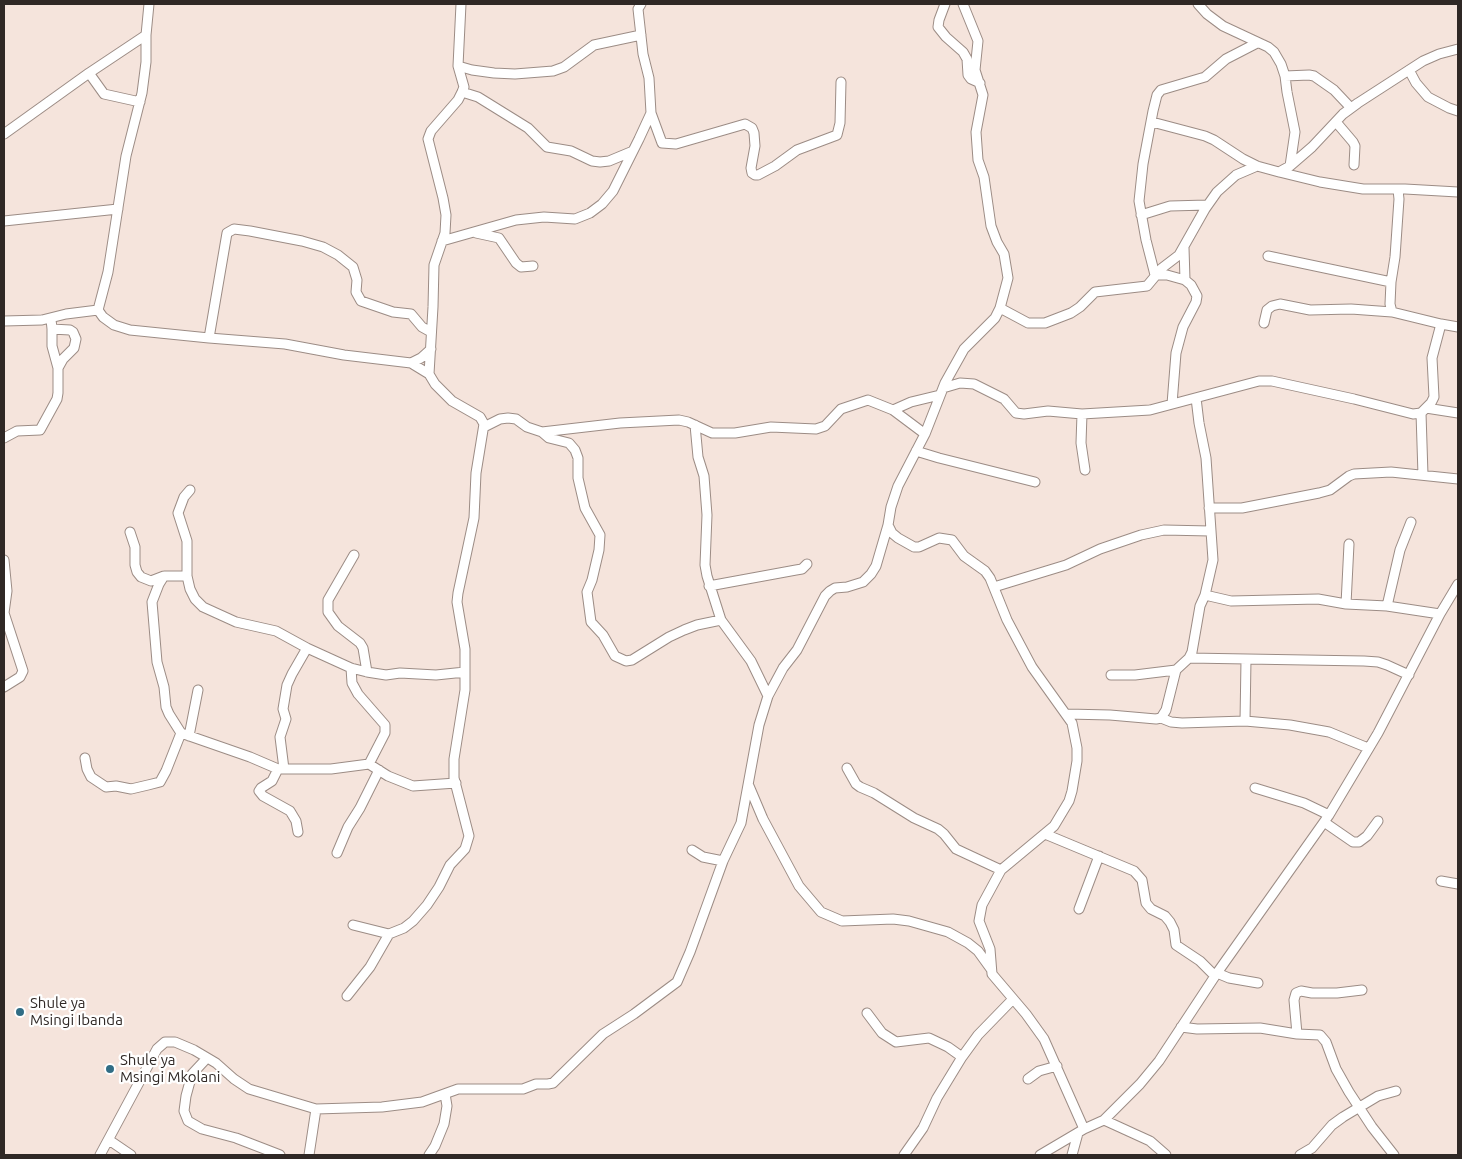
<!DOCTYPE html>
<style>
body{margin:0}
#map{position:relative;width:1462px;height:1159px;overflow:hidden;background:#f5e4dc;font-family:Ubuntu,sans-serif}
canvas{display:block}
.frame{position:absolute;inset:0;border:5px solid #2f2825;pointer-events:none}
</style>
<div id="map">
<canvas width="1462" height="1159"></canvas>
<div class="frame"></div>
</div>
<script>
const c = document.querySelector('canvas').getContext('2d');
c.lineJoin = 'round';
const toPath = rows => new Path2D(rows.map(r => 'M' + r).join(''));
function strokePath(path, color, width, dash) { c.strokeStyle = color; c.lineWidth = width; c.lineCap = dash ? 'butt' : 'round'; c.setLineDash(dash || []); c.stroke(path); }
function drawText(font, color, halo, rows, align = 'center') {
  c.font = font + ' Ubuntu,sans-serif'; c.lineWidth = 4.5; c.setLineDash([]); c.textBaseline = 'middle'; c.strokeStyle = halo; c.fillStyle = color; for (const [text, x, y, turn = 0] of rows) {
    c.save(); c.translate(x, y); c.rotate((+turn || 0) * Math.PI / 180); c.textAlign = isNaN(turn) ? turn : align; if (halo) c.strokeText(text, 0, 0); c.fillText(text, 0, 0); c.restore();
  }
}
const minor = toPath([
 [641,4,638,9,643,54,649,78,651,113,662,143,676,144,745,124,752,128,754,133,755,146,751,168,752,173,755,175,758,175,775,166,797,150,837,135,840,123,841,82],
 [945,4,939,20,938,27,946,37,963,52,967,59,968,75,971,79,980,83],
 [963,4,978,41,975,70,983,95,976,132,978,160,984,177,991,226,997,242,1004,254,1008,278,1000,308,995,318,964,349,945,383,925,434,898,486,891,507,888,525,892,533,898,538,914,547,919,547,939,538,952,540,964,556,985,571,990,578,1007,620,1032,667,1072,723,1077,748,1077,761,1072,791,1069,801,1054,826,1001,870,982,905,979,921,990,949,992,974,1026,1014,1044,1039,1084,1129],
 [1198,4,1207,14,1223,26,1268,47,1274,52,1281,64,1285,76,1287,92,1295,132,1290,166],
 [146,35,146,62,142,93,126,156,108,272,98,310,103,317,114,325,130,330,209,338,285,344,344,355,411,363,429,374],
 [458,66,472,70,494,73,515,74,553,71,564,67,594,45,641,35],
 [1409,70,1416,83,1428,97,1449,108,1458,111],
 [89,73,104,94,140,102],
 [1285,76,1309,75,1314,76,1334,90,1351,108],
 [462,92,478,97,528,128,547,147,571,151,592,161,600,162,609,161,633,151],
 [1152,122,1205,136,1214,140,1243,159,1257,166,1279,172,1290,166,1312,147,1343,114,1358,103,1423,61,1439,54,1458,49],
 [1336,122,1353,142,1355,146,1354,165],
 [4,134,89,73,146,35,149,4],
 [1279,172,1320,182,1363,189,1405,189,1458,192],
 [1398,190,1399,199,1395,257,1391,282,1390,304,1392,312,1441,324,1458,327],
 [1141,215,1170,206,1207,205],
 [4,221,118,209],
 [476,233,499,238,516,263,521,267,533,266],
 [442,241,516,220,544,217,575,219,590,213,602,204,613,191,639,139,651,113],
 [1184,248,1185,280],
 [1268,256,1391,282],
 [1000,308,1028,323,1045,323,1071,313,1080,307,1095,292,1147,286,1162,268,1179,255,1205,209,1217,192,1236,175,1257,166],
 [4,321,42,320,66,314,98,310],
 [1264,323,1267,310,1272,306,1280,304,1310,310,1351,309,1392,312],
 [52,329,52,346,58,368],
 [209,338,227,233,234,229,250,231,302,241,323,247,338,255,353,267,357,280,356,292,361,301,393,312,411,314,422,327,431,332],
 [411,363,421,358,431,349],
 [943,388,960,383,974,384,1004,399,1016,413,1024,414,1048,411,1082,414,1150,410,1259,381,1272,381,1354,399,1413,414,1421,413,1431,403,1434,397,1432,358,1441,324],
 [1172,404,1176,353,1183,327,1196,302,1197,296,1191,285,1185,280,1167,275,1155,275,1146,240,1139,201,1143,164,1153,111,1157,95,1161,90,1205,77,1226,59,1257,43],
 [1426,408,1458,413],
 [893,410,911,402,940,395],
 [1421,413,1423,475],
 [1082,414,1081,443,1085,470],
 [695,425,698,457,704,476,707,515,705,565,707,576,721,620,751,661,768,696],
 [484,427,500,419,508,418,516,419,527,427,542,432,620,423,679,420,688,422,712,433,735,433,771,427,816,429,825,426,841,409,868,400,893,410,925,434],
 [542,432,549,438,569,443,575,450,578,458,578,478,585,508,600,535,599,550,592,580,587,592,591,622,603,635,615,656,626,661,632,660,669,637,684,630,697,625,721,620],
 [4,438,17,431,40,430,57,399,58,393,58,368,63,359,74,348,76,339,73,332,70,330,52,329,51,319],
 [916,451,939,458,1035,482],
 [190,490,184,497,178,513,187,541,187,576,190,589,195,599,203,607,236,622,276,631,307,648,351,668,367,672,386,675,400,673,436,675,465,672],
 [1209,508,1242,508,1319,493,1330,490,1349,476,1354,474,1391,472,1458,479],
 [130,532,135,547,135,565,137,572,141,577,151,581,164,576],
 [354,555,328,600,328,612,338,626,360,643,363,648,367,672],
 [4,560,7,591,4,613,23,671,20,677,4,687],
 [187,576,164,576,159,584,152,602,157,662,164,687,166,707,169,714,181,733,250,757,278,769,331,769,369,764,388,776,413,786,456,783],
 [709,586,796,570,802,569,807,564],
 [994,587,1066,565,1100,549,1141,535,1164,530,1210,531],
 [1205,595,1231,601,1318,599,1346,604,1387,606,1440,614],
 [1346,604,1349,544],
 [1387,606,1400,550,1411,522],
 [1189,658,1364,661,1378,662,1387,665,1409,675],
 [351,668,352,683,358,694,385,725,385,733,369,764],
 [1111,675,1135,675,1176,670],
 [1067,714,1110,715,1156,719,1161,718,1166,710,1176,670,1189,658,1192,652,1200,606,1205,595,1213,560,1206,458,1199,423,1196,398],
 [1161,718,1171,722,1182,723,1245,721,1290,725,1329,732,1368,748],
 [1245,721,1246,660],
 [189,736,198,690],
 [85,758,87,769,91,777,106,787,116,786,131,789,148,785,160,782,166,771,181,733],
 [847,768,856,784,860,787,874,793,914,818,938,829,944,834,956,849,1001,870],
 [278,769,272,781,261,788,259,791,263,796,290,811,296,821,298,832],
 [284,769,280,737,286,719,283,709,287,685,292,674,307,648],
 [749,786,763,819,799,886,821,912,842,921,893,919,909,921,948,932,968,943,978,951,991,969],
 [1255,788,1304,803,1329,815],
 [1324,822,1353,842,1359,842,1367,836,1378,821],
 [1045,834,1134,871,1142,880,1146,903,1151,909,1165,916,1170,922,1174,930,1176,945,1200,961,1215,976],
 [692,850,703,857,723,861],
 [337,853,348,827,360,808,379,770],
 [1441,881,1458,884],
 [1079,909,1099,856],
 [353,925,389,934,404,928,413,921,427,905,439,887,450,865,465,849,469,836,454,778,454,759,465,690,465,649,457,602,458,593,474,518,476,473,484,424,480,417,452,401,435,384,429,374,433,307,434,265,445,233,446,215,443,198,428,139,431,131,458,100,462,92,464,87,458,66,461,4],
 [1217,973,1229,978,1258,983],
 [347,996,370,967,389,934],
 [867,1013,882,1033,896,1042,929,1038,948,1047,962,1057],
 [1181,1027,1197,1029,1260,1028,1297,1034,1320,1035,1326,1042,1336,1069,1349,1092,1372,1127,1394,1155],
 [1297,1034,1294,1000,1296,993,1301,991,1312,993,1337,993,1362,990],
 [207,1058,192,1074,186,1096,184,1111,188,1121,202,1129,236,1138,280,1155],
 [1028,1079,1039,1071,1057,1066],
 [1104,1120,1150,1141,1166,1155],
 [109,1140,131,1155],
 [100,1155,157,1049,165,1042,175,1042,194,1050,216,1063,234,1079,249,1089,316,1109,382,1107,422,1102,458,1089,523,1089,536,1084,548,1084,553,1083,603,1034,634,1014,677,982,690,952,723,861,741,823,759,725,768,696,783,668,797,650,825,596,830,591,835,588,847,587,863,582,871,574,876,566,888,525],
 [309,1155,316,1109],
 [429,1155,435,1146,444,1124,447,1106,445,1094],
 [904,1155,923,1128,937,1098,962,1057,978,1035,1013,999],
 [1040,1155,1084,1129,1104,1120,1140,1084,1159,1061,1217,973,1329,815,1378,733,1440,614,1458,584],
 [1072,1155,1078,1133],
 [1300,1155,1312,1148,1332,1125,1343,1117,1378,1096,1396,1091]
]);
strokePath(minor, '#9c8c85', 11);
strokePath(minor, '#fff', 9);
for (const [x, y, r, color] of [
 [20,1012,5,"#316d85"],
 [110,1069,5,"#316d85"]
]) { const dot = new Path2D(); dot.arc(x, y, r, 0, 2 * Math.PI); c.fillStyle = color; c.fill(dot); strokePath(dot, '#fff', 2); }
drawText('15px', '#2f2825', '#fff', [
 ["Shule ya",30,1003],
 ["Msingi Ibanda",30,1020],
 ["Shule ya",120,1060],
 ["Msingi Mkolani",120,1077]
], 'left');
</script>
